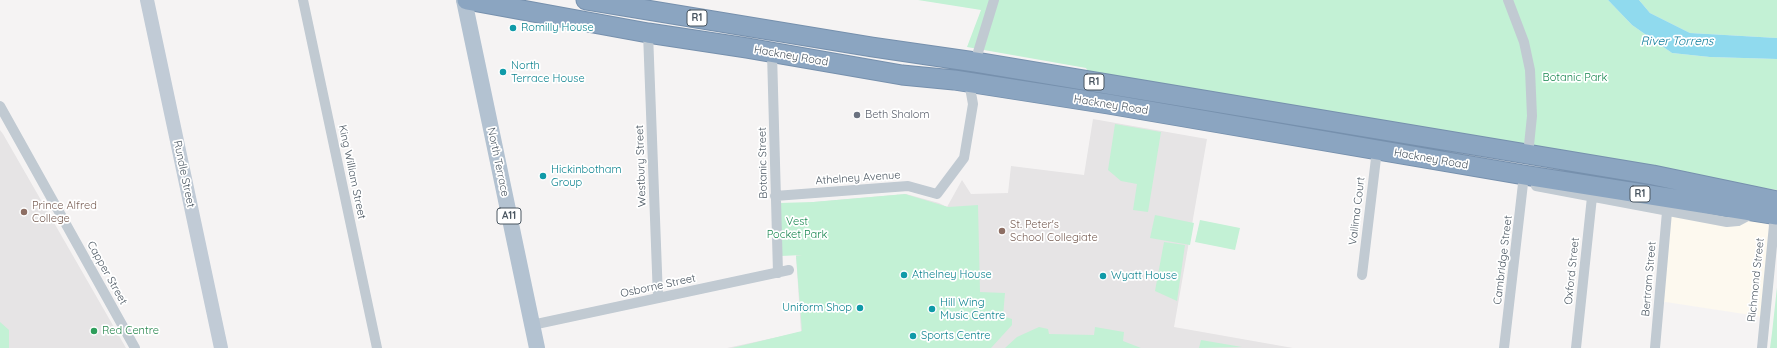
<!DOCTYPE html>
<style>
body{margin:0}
canvas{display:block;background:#f5f3f3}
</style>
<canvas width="1777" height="348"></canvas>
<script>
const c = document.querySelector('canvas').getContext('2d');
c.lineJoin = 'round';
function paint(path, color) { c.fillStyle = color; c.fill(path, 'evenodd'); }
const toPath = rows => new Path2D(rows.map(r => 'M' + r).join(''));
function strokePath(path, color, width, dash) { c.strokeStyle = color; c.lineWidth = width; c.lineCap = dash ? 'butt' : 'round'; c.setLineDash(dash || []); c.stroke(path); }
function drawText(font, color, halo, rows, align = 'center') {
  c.font = font + ' Quicksand,sans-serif'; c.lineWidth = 3.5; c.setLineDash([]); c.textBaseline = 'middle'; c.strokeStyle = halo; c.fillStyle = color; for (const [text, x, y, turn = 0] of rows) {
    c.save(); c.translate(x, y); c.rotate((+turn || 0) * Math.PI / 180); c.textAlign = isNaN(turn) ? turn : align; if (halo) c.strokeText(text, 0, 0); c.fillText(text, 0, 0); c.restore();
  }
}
paint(toPath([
 [1667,212,1766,213,1770,234,1764,317,1659,301]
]), '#fdf9ef');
paint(toPath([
 [1093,119,1207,139,1174,327,1293,348,727,348,801,332,796,255,815,254,813,202,906,194,939,203,947,207,962,180,971,194,1008,193,1011,166,1084,175],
 [0,130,3,134,126,348,0,348]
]), '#e6e4e5');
paint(toPath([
 [918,0,1608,0,1632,25,1672,53,1710,57,1777,59,1777,190,1660,172,1089,73,1086,68,967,47,981,10],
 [1639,0,1777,0,1777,38,1690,33,1650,13],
 [1115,124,1161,132,1148,212,1133,210,1137,184,1121,181,1108,170],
 [905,194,948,207,978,205,980,292,1005,293,1003,316,1012,319,1012,325,991,348,732,348,802,331,796,256,802,255,781,256,779,203,813,202,813,208,813,202],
 [1155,215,1194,223,1190,245,1150,238],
 [1200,220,1240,228,1235,250,1195,242],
 [1164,242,1185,245,1177,301,1155,291],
 [1777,287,1777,348,1770,348,1772,333],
 [0,322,9,330,9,348,0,348],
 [1039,327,1048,329,1049,334,1094,335,1095,327,1124,332,1123,341,1141,348,1005,348,1017,337],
 [1201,340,1242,347,1199,348]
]), '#c3f1d5');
paint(toPath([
 [1608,0,1639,0,1650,13,1690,33,1777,38,1777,59,1710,57,1672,53,1632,25]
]), '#90daee');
const highway = toPath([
 [467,0,648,33,747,48,902,75,954,80,1108,104,1524,175,1777,215],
 [586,0,872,47,975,62,1653,175,1777,201]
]);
strokePath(highway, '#7690ad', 21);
strokePath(toPath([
 [303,0,377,348],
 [1508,0,1524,42,1530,70,1532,116,1528,155],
 [648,33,658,298],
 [772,53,778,273],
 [975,62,994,0],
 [0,106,135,348],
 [1536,186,1727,222,1738,221,1753,213],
 [775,196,908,186,937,194,964,158,973,104,969,82],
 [1362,275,1377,150],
 [532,325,789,270],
 [1504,348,1524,175],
 [1576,348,1592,197],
 [1655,348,1667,212],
 [1762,348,1775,215]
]), '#c1cad2', 10);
strokePath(toPath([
 [147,0,221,348]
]), '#c1cbd6', 14);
strokePath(toPath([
 [464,0,537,348]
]), '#b3c2d1', 16);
strokePath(highway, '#8ba5c1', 19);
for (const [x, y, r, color] of [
 [513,28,4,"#0f9aa8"],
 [503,72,4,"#0f9aa8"],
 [857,115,4,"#6b7280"],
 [543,176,4,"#0f9aa8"],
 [24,212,4,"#8d6e63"],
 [1002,231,4,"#8d6e63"],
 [904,275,4,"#0f9aa8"],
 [1103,276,4,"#0f9aa8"],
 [860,308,4,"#0f9aa8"],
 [932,309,4,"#0f9aa8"],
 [94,331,4,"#2e9e5b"],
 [913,336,4,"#0f9aa8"]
]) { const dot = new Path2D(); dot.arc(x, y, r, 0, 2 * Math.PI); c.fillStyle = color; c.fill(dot); strokePath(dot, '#fff', 1.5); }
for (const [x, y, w] of [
 [697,18,20],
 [1094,82,20],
 [1640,194,20],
 [509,216,24]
]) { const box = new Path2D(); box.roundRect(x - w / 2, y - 8, w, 16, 3); c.fillStyle = '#fff'; c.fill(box); strokePath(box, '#4a5661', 1); }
drawText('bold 10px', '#4a5661', null, [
 ["R1",697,18],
 ["R1",1094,82],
 ["R1",1640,194],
 ["A11",509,216]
]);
drawText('11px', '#0d838f', '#fff', [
 ["Romilly House",521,28],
 ["North",511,66],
 ["Terrace House",511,79],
 ["Hickinbotham",551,170],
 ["Group",551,183],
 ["Athelney House",912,275],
 ["Wyatt House",1111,276],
 ["Hill Wing",940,303],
 ["Music Centre",940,316],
 ["Uniform Shop",852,308,"right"],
 ["Sports Centre",921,336]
], 'left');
drawText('11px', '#4a5661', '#fff', [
 ["Hackney Road",791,56,10],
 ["Hackney Road",1111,105,9],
 ["Hackney Road",1431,159,10],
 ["North Terrace",498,162,78],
 ["Botanic Street",763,163,-91],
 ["Westbury Street",641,166,-92],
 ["King William Street",352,172,78],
 ["Rundle Street",184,174,78],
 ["Athelney Avenue",858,178,-4],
 ["Vailima Court",1357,211,-83],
 ["Cambridge Street",1503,260,-83],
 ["Oxford Street",1572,271,-84],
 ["Capper Street",107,273,61],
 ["Bertram Street",1649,279,-85],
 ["Richmond Street",1756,280,-84],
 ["Osborne Street",658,286,-12]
]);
drawText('11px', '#17864f', '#fff', [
 ["Botanic Park",1575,78],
 ["Vest",797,222],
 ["Pocket Park",797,235]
]);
drawText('11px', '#5b616d', '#fff', [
 ["Beth Shalom",865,115]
], 'left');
drawText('11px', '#785e54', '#fff', [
 ["Prince Alfred",32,206],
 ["College",32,219],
 ["St. Peter's",1010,225],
 ["School Collegiate",1010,238]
], 'left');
drawText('11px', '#27864d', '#fff', [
 ["Red Centre",102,331]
], 'left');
drawText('italic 12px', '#0c7c9b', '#fff', [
 ["River Torrens",1677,41]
]);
</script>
